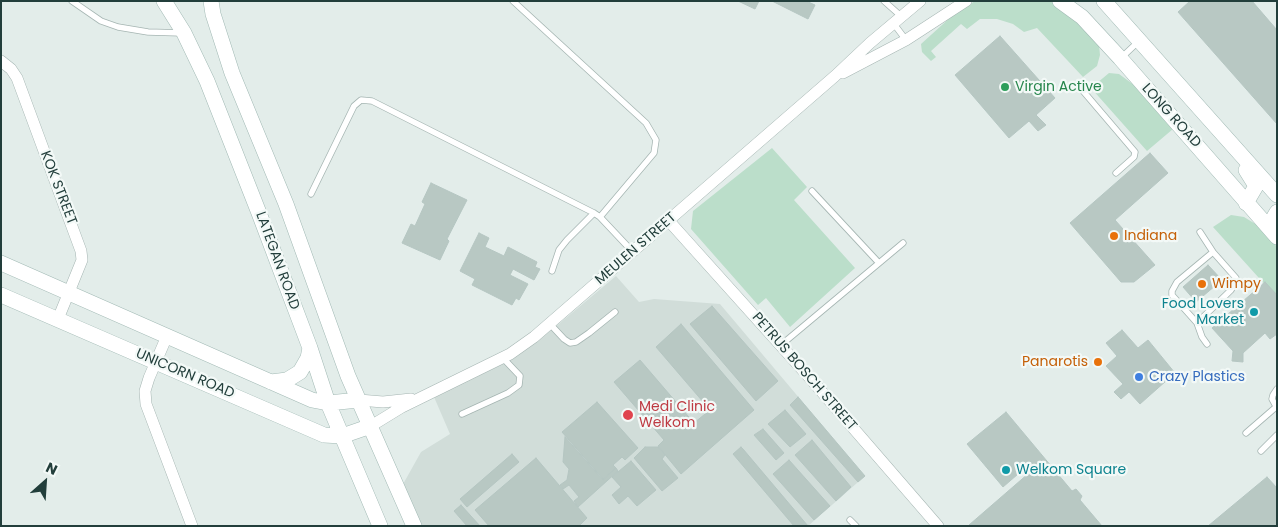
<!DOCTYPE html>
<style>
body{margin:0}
#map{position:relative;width:1278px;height:527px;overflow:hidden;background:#e3edea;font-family:Poppins,sans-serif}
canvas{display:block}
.frame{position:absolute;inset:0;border:2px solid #223e3b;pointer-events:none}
.north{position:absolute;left:20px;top:457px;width:50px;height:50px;-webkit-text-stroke:4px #f3f9f7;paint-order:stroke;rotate:26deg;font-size:14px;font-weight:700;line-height:20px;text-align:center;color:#223e3b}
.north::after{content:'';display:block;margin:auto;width:18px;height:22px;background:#223e3b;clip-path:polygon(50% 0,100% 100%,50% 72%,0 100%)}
</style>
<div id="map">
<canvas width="1278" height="527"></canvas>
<div class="frame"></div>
<div class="north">N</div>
</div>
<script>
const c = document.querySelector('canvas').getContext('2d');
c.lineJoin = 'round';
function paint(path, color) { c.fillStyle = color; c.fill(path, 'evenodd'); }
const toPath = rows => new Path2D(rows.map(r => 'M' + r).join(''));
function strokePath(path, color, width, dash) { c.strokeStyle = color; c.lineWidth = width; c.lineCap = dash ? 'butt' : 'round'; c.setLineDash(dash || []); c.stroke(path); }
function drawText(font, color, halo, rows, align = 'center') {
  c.font = font + ' Poppins,sans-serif'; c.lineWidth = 4.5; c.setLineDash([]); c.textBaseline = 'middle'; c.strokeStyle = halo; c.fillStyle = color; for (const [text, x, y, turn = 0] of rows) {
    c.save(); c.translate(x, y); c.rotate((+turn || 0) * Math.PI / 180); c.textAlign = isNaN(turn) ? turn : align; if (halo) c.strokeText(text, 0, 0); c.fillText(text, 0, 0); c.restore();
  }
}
paint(toPath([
 [616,276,639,302,654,299,720,304,865,476,808,526,421,526,402,486,421,452,450,434,434,397,515,356,554,328]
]), '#d1ddd9');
paint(toPath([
 [975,1,1050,1,1061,6,1076,18,1099,45,1100,55,1097,66,1083,77,1037,28,1024,32,1013,24,997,19,980,19,967,29,961,24,931,51,936,57,931,61,922,52,921,44,953,15],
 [1109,73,1119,74,1134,85,1173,129,1147,151,1091,88],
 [772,148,807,187,794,200,855,268,790,327,766,298,758,305,691,229,693,211],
 [1231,215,1244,217,1262,228,1277,247,1277,298,1213,227]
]), '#bbdeca');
const building = toPath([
 [738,1,759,1,755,9,738,1],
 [772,1,806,1,815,5,808,19,772,1],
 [1190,1,1252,1,1277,30,1277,124,1178,12,1190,1],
 [1000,36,1055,98,1036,115,1046,125,1038,131,1029,121,1009,138,955,75,1000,36],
 [1150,153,1168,173,1115,220,1155,265,1134,282,1121,282,1070,223,1150,153],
 [431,183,467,200,447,239,449,241,440,260,402,243,411,224,415,226,425,204,422,202,431,183],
 [479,233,489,238,485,247,504,256,508,247,537,262,535,267,540,269,534,280,513,269,510,275,528,284,519,300,516,298,512,305,472,285,475,279,460,271,479,233],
 [1208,265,1222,280,1196,302,1183,287,1208,265],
 [1265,282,1277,295,1277,334,1270,339,1265,333,1243,353,1243,362,1232,361,1233,351,1212,328,1265,282],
 [712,306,778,381,756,401,690,324,712,306],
 [681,324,754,410,681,474,658,446,664,440,614,382,640,360,694,423,710,410,656,347,681,324],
 [1122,330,1138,348,1148,340,1175,373,1140,404,1129,392,1121,399,1114,392,1123,384,1106,366,1117,356,1106,343,1122,330],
 [798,397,865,476,858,482,790,405,798,397],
 [597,402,638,448,625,460,622,457,613,465,616,468,603,479,562,432,597,402],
 [785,410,806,434,790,447,768,424,785,410],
 [1006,412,1072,491,1076,489,1082,496,1080,500,1102,526,969,525,1029,473,1025,468,1003,487,967,444,1006,412],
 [763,429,784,453,776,460,754,435,763,429],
 [565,437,603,480,616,468,618,471,578,507,574,501,579,497,569,485,563,489,560,485,567,480,569,469,563,462,565,437],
 [812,440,851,487,836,501,795,455,812,440],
 [645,447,658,447,665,455,662,459,678,478,662,491,634,458,645,447],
 [741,447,743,449,808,526,794,526,733,454,741,447],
 [512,454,519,462,467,507,460,499,512,454],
 [536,458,587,518,579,526,489,526,475,510,536,458],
 [789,460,830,506,814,520,773,474,789,460],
 [631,461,656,490,637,506,628,496,619,504,612,495,621,487,612,477,631,461],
 [1267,477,1277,488,1277,526,1208,526,1267,477],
 [461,505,480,526,467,526,454,511,461,505]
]);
paint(building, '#b8c8c3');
strokePath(building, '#b5c6c2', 1);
const lane = toPath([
 [72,1,101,21,118,27,148,32,182,33],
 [513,1,646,123,656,140,654,153,600,217],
 [884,1,902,17],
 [894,24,906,40],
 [1121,58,1139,41],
 [1083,91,1135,152,1134,157,1116,173],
 [812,191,879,263],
 [311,194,354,106,361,100,372,101,594,213,600,217,632,251],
 [1200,232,1213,252,1236,278,1236,281,1231,290,1197,323,1172,295,1172,291,1177,282,1213,252],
 [552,271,559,250,567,240,594,213],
 [1197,323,1202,337,1207,344],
 [550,324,564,339,570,343,576,342,589,333,615,312],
 [781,345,903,243],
 [1277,389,1273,395,1272,399,1277,408],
 [462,414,508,393,519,385,520,376,502,357],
 [1246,433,1276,407],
 [1261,451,1277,435],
 [850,520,856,526]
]);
const street = toPath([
 [1,61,11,69,17,78,81,251,82,260,58,319],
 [843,73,906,40,966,1],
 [668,220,809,377,938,526],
 [167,336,149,378,145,391,146,404,192,526],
 [359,400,383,402,411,399],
 [371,426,402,407,510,354,534,337,835,76,870,43,920,1]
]);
const secondary = toPath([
 [164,1,184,33,207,81,259,213,310,348,328,403,380,526],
 [211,1,213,14,232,73,286,204,348,376,414,526],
 [1060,1,1082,17,1120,58,1277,237],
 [1104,1,1277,195],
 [1246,170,1256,186,1246,203],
 [1277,212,1274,217,1277,226],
 [1,263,312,400,328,403,359,400],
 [1,295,324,435,342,436,371,426],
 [271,382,287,380,300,372,308,358,310,348]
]);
strokePath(lane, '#a5b5b2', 7);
strokePath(street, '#a5b5b2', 12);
strokePath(secondary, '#a1b9b4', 16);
strokePath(lane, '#fff', 5.5);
strokePath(street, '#fff', 11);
strokePath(secondary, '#fff', 15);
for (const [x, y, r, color] of [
 [1005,87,5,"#2e9e5b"],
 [1114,236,5,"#e8710a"],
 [1202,284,5,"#e8710a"],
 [1254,312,5,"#0f9aa8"],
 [1098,362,5,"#e8710a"],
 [1139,377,5,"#3f7fe0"],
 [628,415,6,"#e0444e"],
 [1006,470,5,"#0f9aa8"]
]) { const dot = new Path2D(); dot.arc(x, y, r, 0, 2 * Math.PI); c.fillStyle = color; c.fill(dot); strokePath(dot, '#f3f9f7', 2); }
drawText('14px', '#27864d', '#f3f9f7', [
 ["Virgin Active",1015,87]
], 'left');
drawText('14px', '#223e3b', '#f3f9f7', [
 ["LONG ROAD",1171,116,48],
 ["KOK STREET",58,188,69],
 ["MEULEN STREET",636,249,-41],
 ["LATEGAN ROAD",277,261,70],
 ["PETRUS BOSCH STREET",804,372,49],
 ["UNICORN ROAD",185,374,23]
]);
drawText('14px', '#c56008', '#f3f9f7', [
 ["Indiana",1124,236],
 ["Wimpy",1212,284],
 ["Panarotis",1088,362,"right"]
], 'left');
drawText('14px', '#0d838f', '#f3f9f7', [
 ["Food Lovers",1244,304],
 ["Market",1244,320],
 ["Welkom Square",1016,470,"left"]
], 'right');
drawText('14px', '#366cbe', '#f3f9f7', [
 ["Crazy Plastics",1149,377]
], 'left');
drawText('14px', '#be3a42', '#f3f9f7', [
 ["Medi Clinic",639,407],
 ["Welkom",639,423]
], 'left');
</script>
